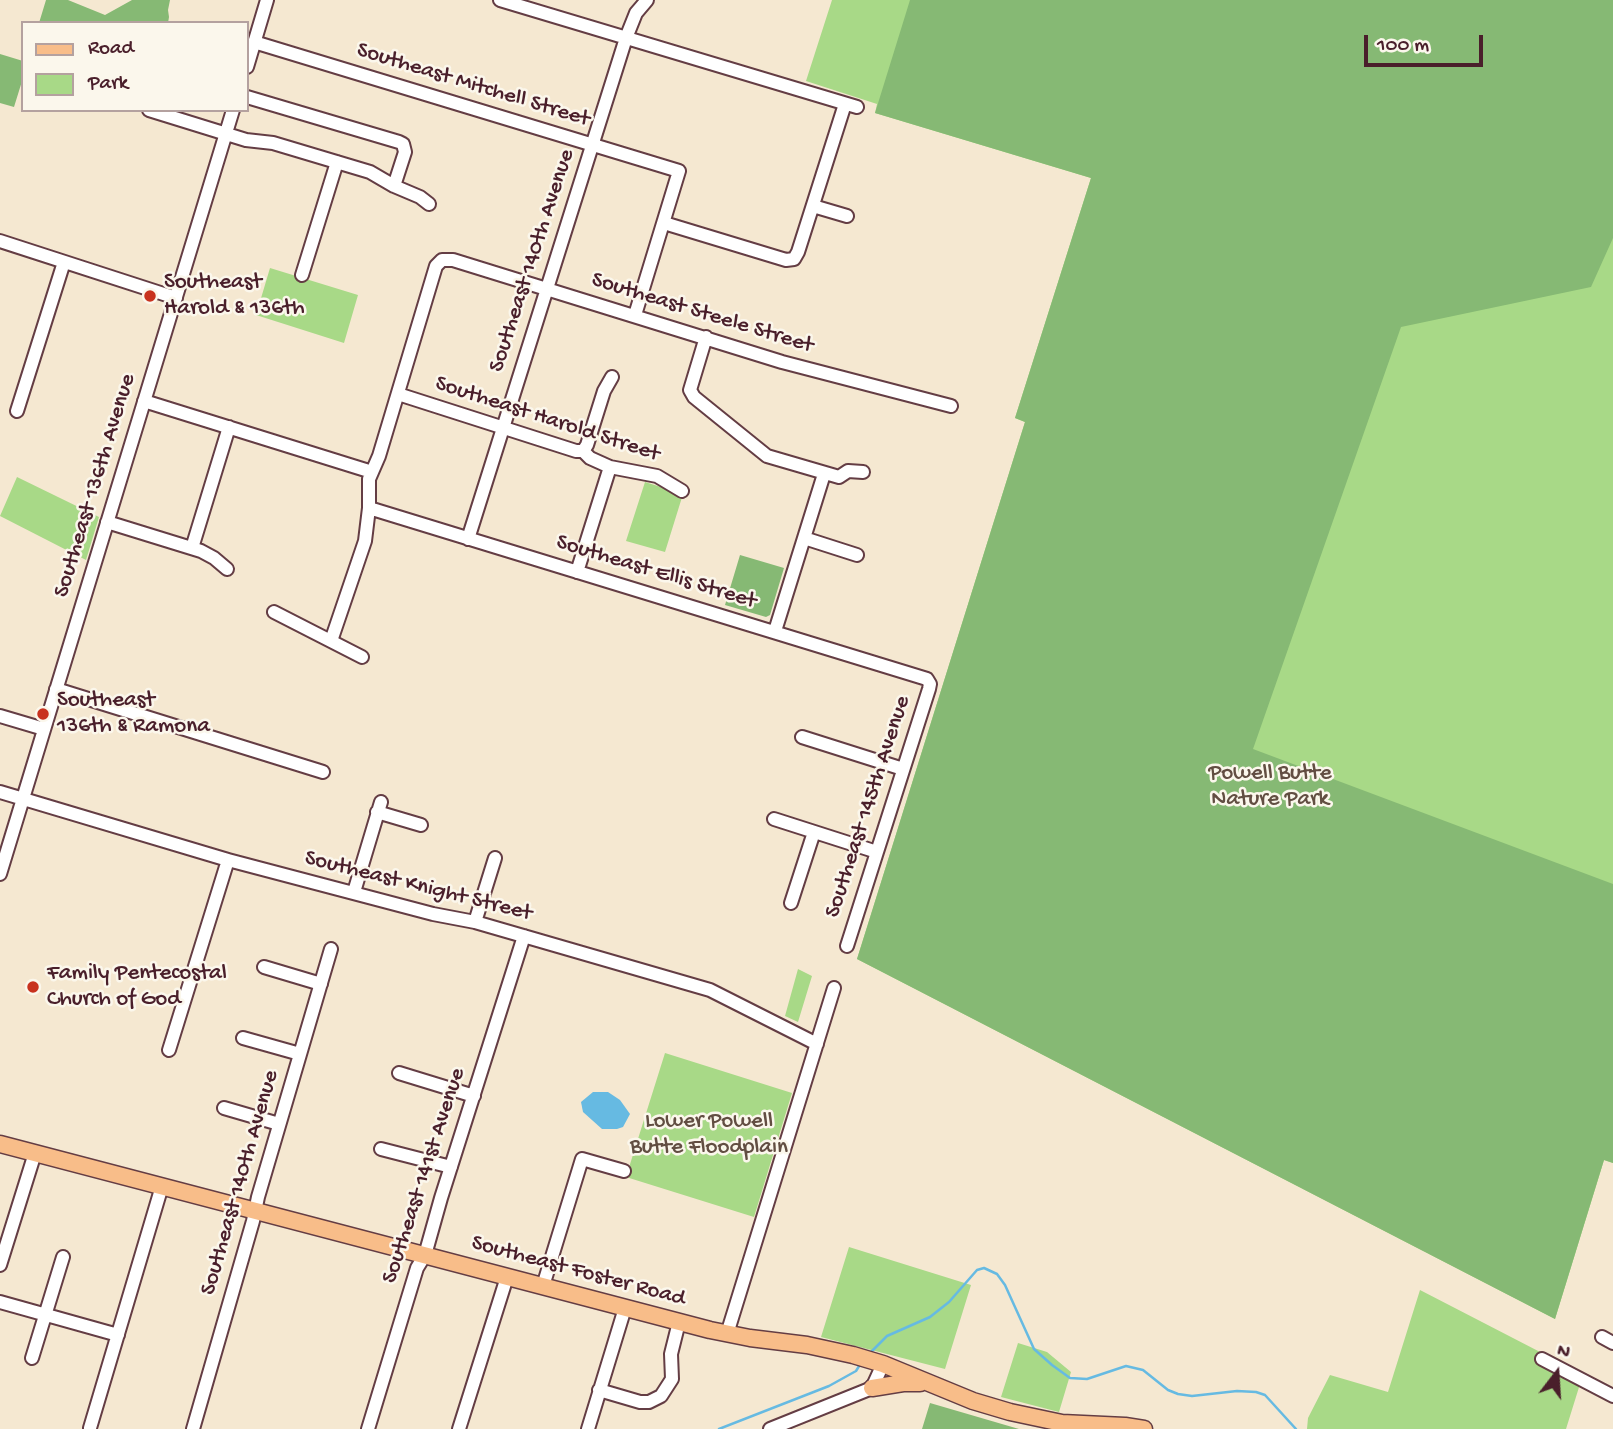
<!DOCTYPE html>
<style>
body{margin:0}
#map{position:relative;width:1613px;height:1429px;overflow:hidden;background:#f5e8d1;font-family:"Gochi Hand",sans-serif}
canvas{display:block}
.legend{position:absolute;left:21px;top:21px;width:228px;height:91px;box-sizing:border-box;background:#fbf7ec;border:2px solid #b4a19f;margin:0;padding:9px 12px;list-style:none;font-size:21px;color:#4a1f2b}
.legend li{display:flex;align-items:center;gap:14px;height:35px}
.legend b{width:35px;border:2px solid #b4a19f}
.north{position:absolute;left:1522px;top:1338px;width:70px;height:70px;-webkit-text-stroke:5px #fbf7ec;paint-order:stroke;rotate:17deg;font-size:19px;font-weight:700;line-height:28px;text-align:center;color:#4a1f2b}
.north::after{content:'';display:block;margin:auto;width:24px;height:32px;background:#4a1f2b;clip-path:polygon(50% 0,100% 100%,50% 72%,0 100%)}
.scale{position:absolute;left:1364px;top:35px;width:119px;height:32px;box-sizing:border-box;border:4px solid #4a1f2b;border-top:0;padding-left:9px;font-size:21px;line-height:24px;white-space:nowrap;color:#4a1f2b;-webkit-text-stroke:5px #fbf7ec;paint-order:stroke}
</style>
<div id="map">
<canvas width="1613" height="1429"></canvas>
<ul class="legend">
<li><b style="height:9px;background:#f8bd89"></b>Road</li>
<li><b style="height:19px;background:#a8d987"></b>Park</li>
</ul>
<div class="north">N</div>
<div class="scale">100 m</div>
</div>
<script>
const c = document.querySelector('canvas').getContext('2d');
c.lineJoin = 'round';
function fill(path, color) { c.fillStyle = color; c.fill(path, 'evenodd'); }
const shape = rows => new Path2D(rows.map(r => 'M' + r).join(''));
function trace(path, color, width, dash) { c.strokeStyle = color; c.lineWidth = width; c.lineCap = dash ? 'butt' : 'round'; c.setLineDash(dash || []); c.stroke(path); }
function drawText(font, color, halo, rows, align = 'center') {
  c.font = font + ' "Gochi Hand",sans-serif'; c.lineWidth = 5; c.setLineDash([]); c.textBaseline = 'middle'; c.strokeStyle = halo; c.fillStyle = color; for (const [text, x, y, turn = 0] of rows) {
    c.save(); c.translate(x, y); c.rotate((+turn || 0) * Math.PI / 180); c.textAlign = isNaN(turn) ? turn : align; if (halo) c.strokeText(text, 0, 0); c.fillText(text, 0, 0); c.restore();
  }
}
fill(shape([
 [832,0,1613,0,1613,1163,1604,1160,1555,1319,857,959,1025,422,1015,418,1091,178,875,113,877,104,806,81],
 [270,268,358,295,344,343,256,315],
 [17,477,99,517,86,560,0,516],
 [645,482,683,494,665,552,626,541],
 [798,969,812,976,798,1022,785,1016],
 [665,1053,792,1093,754,1217,626,1177],
 [849,1247,971,1285,945,1369,821,1337],
 [1420,1290,1542,1353,1540,1363,1580,1384,1566,1429,1307,1429,1308,1418,1330,1375,1388,1392],
 [1018,1343,1047,1352,1071,1372,1059,1412,1001,1397]
]), '#a8d987');
fill(shape([
 [46,0,68,0,105,15,132,0,170,0,168,10,169,17,168,23,39,23],
 [910,0,1613,0,1613,238,1591,287,1401,327,1253,749,1613,884,1613,1163,1604,1160,1555,1319,857,959,1025,422,1015,418,1091,178,875,113],
 [0,54,23,61,23,78,14,107,0,103],
 [740,555,784,568,770,615,766,617,725,605],
 [930,1403,1019,1429,922,1429]
]), '#86b974');
fill(shape([
 [593,1092,608,1092,620,1100,630,1114,623,1127,617,1129,602,1129,583,1112,581,1102]
]), '#66bae2');
trace(shape([
 [870,1353,887,1336,930,1317,949,1302,977,1270,984,1268,997,1274,1005,1285,1034,1349,1052,1365,1070,1378,1087,1379,1126,1366,1143,1370,1168,1390,1178,1394,1192,1396,1237,1391,1256,1392,1265,1395,1296,1429],
 [719,1429,829,1386,856,1371,861,1363]
]), '#66bae2', 2.5);
const minor = shape([
 [500,0,857,107],
 [254,42,679,171,635,315],
 [247,67,267,0],
 [247,97,399,142,403,144,405,152,394,186],
 [149,110,246,140,273,143,370,172,394,186,420,197,429,204],
 [813,206,847,216],
 [664,223,786,260,794,259,798,252,845,104],
 [0,241,176,298],
 [302,275,337,162],
 [706,337,690,390,694,397,767,456,839,477,848,471,863,472],
 [398,394,576,451,583,451,590,458,610,467,657,476,682,491],
 [144,401,372,472],
 [17,411,64,262],
 [583,451,587,445,604,391,612,377],
 [369,508,927,679,930,684,929,689,847,946],
 [107,522,201,551,214,558,227,569],
 [804,538,857,555],
 [468,539,626,38,636,13,647,0],
 [192,548,229,427],
 [577,572,610,467],
 [274,612,362,657],
 [775,631,824,474],
 [331,641,365,541,369,508,369,479,379,456,436,266,442,260,453,260,782,362,951,406],
 [56,689,323,772],
 [0,716,44,729],
 [802,737,903,769],
 [0,792,228,860,433,914,475,922,710,990,817,1044],
 [377,812,421,825],
 [774,819,877,852],
 [0,874,233,110],
 [354,892,381,802],
 [791,903,814,832],
 [475,922,495,858],
 [264,967,321,984],
 [243,1038,300,1054],
 [169,1050,228,860],
 [399,1073,474,1096],
 [224,1108,279,1124],
 [381,1149,451,1167],
 [0,1265,35,1153],
 [543,1286,582,1159,624,1171],
 [0,1302,118,1335],
 [727,1334,834,988],
 [1602,1337,1613,1343],
 [32,1358,63,1257],
 [1542,1359,1613,1396],
 [599,1390,640,1402,649,1402,661,1396,672,1379,671,1354,679,1322],
 [90,1428,162,1186],
 [193,1429,253,1221,258,1197,331,949],
 [368,1429,417,1268,425,1255,441,1198,524,936],
 [459,1429,507,1277],
 [588,1429,625,1308],
 [770,1429,872,1388,883,1364]
]);
const major = shape([
 [0,1144,710,1330,750,1338,807,1345,853,1355,883,1364,973,1401,1010,1412,1062,1423,1125,1426,1144,1429],
 [872,1388,903,1383,920,1383]
]);
trace(minor, '#643d44', 16);
trace(major, '#643d44', 19);
trace(minor, '#fff', 12);
trace(major, '#f8bd89', 16);
for (const [x, y, r, color] of [
 [150,296,7,"#c8321e"],
 [43,714,7,"#c8321e"],
 [33,987,7,"#c8321e"]
]) { const dot = new Path2D(); dot.arc(x, y, r, 0, 2 * Math.PI); c.fillStyle = color; c.fill(dot); trace(dot, '#fbf7ec', 2.5); }
drawText('23px', '#4a1f2b', '#fbf7ec', [
 ["Southeast Mitchell Street",473,86,17],
 ["Southeast 140th Avenue",533,261,-72],
 ["Southeast Steele Street",702,314,17],
 ["Southeast Harold Street",547,420,18],
 ["Southeast 136th Avenue",96,486,-73],
 ["Southeast Ellis Street",656,573,17],
 ["Southeast 145th Avenue",869,807,-72],
 ["Southeast Knight Street",418,887,14],
 ["Southeast 141st Avenue",425,1176,-72],
 ["Southeast 140th Avenue",241,1183,-74],
 ["Southeast Foster Road",578,1272,15]
]);
drawText('23px', '#4a1f2b', '#fbf7ec', [
 ["Southeast",164,283],
 ["Harold & 136th",164,309],
 ["Southeast",57,701],
 ["136th & Ramona",57,727],
 ["Family Pentecostal",47,974],
 ["Church of God",47,1000]
], 'left');
drawText('23px', '#624e42', '#fbf7ec', [
 ["Powell Butte",1270,774],
 ["Nature Park",1270,800],
 ["Lower Powell",709,1122],
 ["Butte Floodplain",709,1148]
]);
</script>
